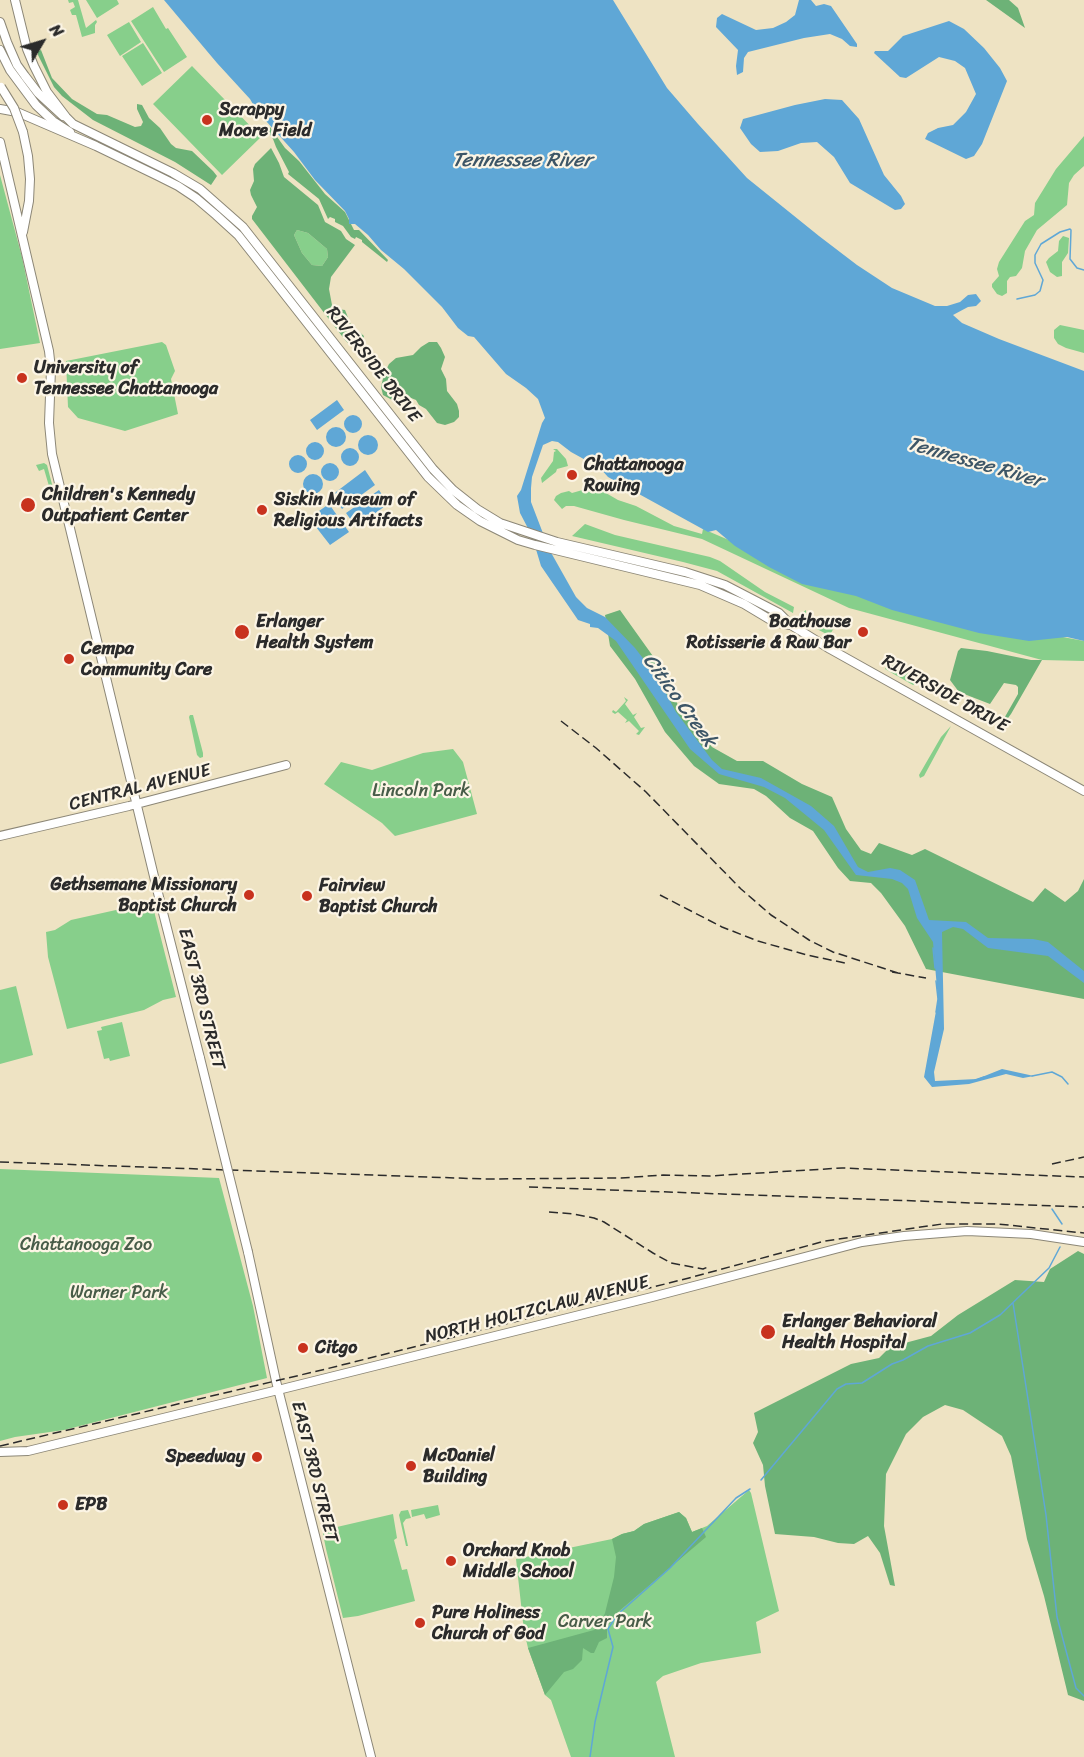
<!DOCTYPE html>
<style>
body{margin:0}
#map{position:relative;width:1084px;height:1757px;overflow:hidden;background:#eee3c3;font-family:Sriracha,sans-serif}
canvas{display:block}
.north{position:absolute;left:12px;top:12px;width:60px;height:60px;-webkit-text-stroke:4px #fcf5e5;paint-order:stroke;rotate:52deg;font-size:16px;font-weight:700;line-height:24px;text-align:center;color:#2b2b2b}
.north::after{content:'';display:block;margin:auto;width:21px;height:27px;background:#2b2b2b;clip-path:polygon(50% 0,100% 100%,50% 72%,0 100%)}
</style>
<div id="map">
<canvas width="1084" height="1757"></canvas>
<div class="north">N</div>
</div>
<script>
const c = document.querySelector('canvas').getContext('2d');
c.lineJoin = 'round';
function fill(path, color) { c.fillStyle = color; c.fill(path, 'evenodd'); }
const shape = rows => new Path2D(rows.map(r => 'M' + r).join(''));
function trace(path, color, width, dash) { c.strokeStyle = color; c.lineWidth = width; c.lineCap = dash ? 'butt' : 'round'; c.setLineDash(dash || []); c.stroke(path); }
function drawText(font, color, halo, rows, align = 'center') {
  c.font = font + ' Sriracha,sans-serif'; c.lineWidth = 4.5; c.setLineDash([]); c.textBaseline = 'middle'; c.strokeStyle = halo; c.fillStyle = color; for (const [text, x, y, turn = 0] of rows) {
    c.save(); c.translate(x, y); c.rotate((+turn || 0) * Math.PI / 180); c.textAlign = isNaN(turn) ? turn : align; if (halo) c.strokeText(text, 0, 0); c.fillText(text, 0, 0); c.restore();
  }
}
fill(shape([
 [68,0,78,0,86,28,96,20,97,22,95,25,95,33,82,37,76,15,72,15,70,10,75,7,73,2,69,3],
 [86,0,117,0,119,4,97,18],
 [153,7,166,29,168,28,187,57,164,72,131,21],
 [129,22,141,42,120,56,107,35],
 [143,43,162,73,142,86,122,56],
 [192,66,261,137,222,175,153,104],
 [1084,136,1084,166,1074,175,1069,183,1067,205,1037,230,1025,251,1022,268,1016,276,1010,277,1007,281,1007,293,1002,296,997,294,992,287,992,284,999,276,997,269,999,262,1025,221,1034,215,1035,203,1056,169],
 [0,175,22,257,40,343,0,349],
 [297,230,308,233,327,249,328,257,322,266,312,265,302,253,294,235],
 [1063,236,1069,238,1068,253,1062,262,1062,276,1057,277,1050,272,1046,262,1049,258,1058,251,1059,241],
 [1060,325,1084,330,1084,353,1066,348,1058,344,1054,338,1054,330],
 [162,342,166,345,175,371,171,379,178,414,125,431,78,418,68,407,66,361],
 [553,449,557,449,566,459,568,466,557,469,556,472,542,483,541,478,553,461,554,452,556,451],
 [44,463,47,465,54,492,51,493,44,469,39,471,36,465],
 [586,489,599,489,618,500,636,506,674,526,702,534,703,529,872,601,1084,641,1084,661,1042,660,849,608,702,539,624,520,574,506,566,506,562,509,554,500,556,496,561,493,569,491,572,493],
 [585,524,615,535,710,557,720,561,765,592,794,607,793,613,717,571,683,562,572,536],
 [806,610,806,614,821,620,835,622,837,618,840,618,843,620,841,622,838,621,831,633,834,635,832,637,800,620,802,613],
 [892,661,918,675,920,678,917,684,913,685,885,669,889,662],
 [624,697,628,700,625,704,633,715,637,713,634,717,641,728,645,727,639,735,636,734,639,731,629,721,625,723,627,720,618,712,615,714,612,712,613,710,616,712,626,701],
 [193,715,203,753,203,757,200,758,197,755,189,717,190,715],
 [951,726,924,776,920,778,919,775,941,737],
 [453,749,463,762,477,814,395,836,382,823,324,784,341,762,372,770,423,753],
 [143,904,154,911,176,997,163,1000,144,1010,67,1029,48,957,46,932,55,930,71,920],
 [16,986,33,1055,0,1064,0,990],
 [122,1022,130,1056,110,1061,109,1058,104,1059,97,1031,102,1030,101,1027],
 [0,1169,219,1178,253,1306,267,1378,64,1430,15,1437,0,1441],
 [749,1490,751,1493,779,1611,756,1622,761,1653,701,1663,663,1676,656,1682,675,1757,571,1757,551,1700,545,1695,528,1648,524,1631,516,1559,612,1539,622,1534,634,1531,644,1524,679,1512,686,1518,692,1532,707,1526],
 [438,1505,440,1515,426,1519,424,1514,412,1517,411,1510],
 [408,1510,411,1518,406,1519,403,1523,408,1546,406,1546,399,1515,401,1511],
 [393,1514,397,1538,394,1540,402,1570,407,1569,415,1601,358,1616,343,1618,326,1549,323,1534,324,1530]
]), '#87cf8b');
fill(shape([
 [986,0,1009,0,1018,8,1025,28],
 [41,50,52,78,72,99,97,114,107,115,135,127,141,126,143,122,137,109,137,104,142,105,149,118,160,128,171,144,176,148,192,151,213,171,217,176,211,185,175,162,93,120,62,96,54,87,38,55,38,51],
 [270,127,285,148,299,161,325,194,345,212,354,230,359,230,388,260,387,262,362,242,362,240,356,237,355,239,351,237,343,226,335,222,335,219,330,217,328,219,319,199,288,174,289,172,276,147,273,139,266,130],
 [271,148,279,163,284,177,318,205,325,222,341,231,346,239,355,245,331,277,329,289,332,305,337,309,345,310,351,325,364,336,362,342,358,345,350,345,345,340,252,219,252,216,257,207,251,195,250,190,254,181,253,169,255,164],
 [297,230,308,233,327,249,328,257,322,266,312,265,302,253,294,235],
 [429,342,437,342,441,348,445,357,441,369,446,379,447,391,457,404,459,411,459,417,454,422,445,425,437,423,426,409,419,405,416,400,406,396,394,401,383,395,381,387,384,374,389,364,396,358,413,355,421,347],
 [620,610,655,659,678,705,712,747,737,761,763,761,802,784,832,797,846,829,861,850,871,854,879,843,912,855,925,849,1033,902,1045,888,1065,902,1078,891,1084,879,1084,999,926,969,905,926,881,893,871,883,850,881,838,868,813,831,790,818,766,796,754,789,719,784,694,766,665,732,635,679,610,646,605,615],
 [961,648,987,651,1031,660,1042,660,1011,714,999,730,998,729,1018,694,1018,687,1016,685,1004,683,990,704,959,692,950,680,958,651],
 [1078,1251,1084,1254,1084,1701,1068,1695,1044,1596,1027,1539,1011,1456,1002,1436,963,1410,945,1405,923,1417,906,1434,886,1474,884,1526,895,1586,890,1585,880,1553,868,1536,854,1544,838,1543,814,1537,775,1534,765,1486,763,1465,753,1443,758,1432,754,1413,851,1364,879,1358,890,1347,931,1336,958,1315,1015,1280,1044,1282,1050,1269],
 [679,1512,686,1518,692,1532,702,1528,706,1537,618,1612,607,1627,607,1638,599,1642,594,1653,591,1653,583,1648,582,1660,573,1669,564,1672,545,1695,528,1648,594,1630,600,1625,605,1613,614,1577,616,1557,612,1539,622,1534,634,1531,644,1524]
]), '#6db277');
fill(shape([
 [164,0,613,0,667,88,698,124,747,178,819,236,857,265,892,288,935,306,947,306,960,302,968,295,976,294,981,301,976,306,968,307,953,315,962,323,999,339,1084,371,1084,641,1067,637,1029,641,979,633,892,610,856,596,802,584,769,567,735,546,716,530,708,532,608,477,600,468,571,452,558,442,552,441,543,445,532,477,531,488,531,502,549,549,576,597,587,608,605,617,635,648,656,675,676,712,712,760,722,769,761,778,811,806,834,826,858,867,868,872,890,868,900,870,915,880,929,920,966,922,988,938,1033,939,1048,942,1084,971,1084,983,1048,956,988,948,963,929,953,927,942,932,944,1029,934,1072,935,1081,977,1079,1002,1069,1034,1076,1023,1078,1006,1074,969,1084,932,1087,924,1077,938,1000,933,942,917,918,908,889,902,883,892,879,856,875,824,830,785,798,764,787,719,774,690,749,616,641,598,628,590,627,590,624,578,620,541,566,532,536,520,513,517,496,521,490,542,423,545,418,538,399,526,388,506,374,474,337,468,336,458,328,442,307,404,269,381,250,368,235,355,224,349,224,349,219,345,211,315,180,294,152,257,111,250,99,217,63],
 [799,0,811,0,816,6,824,4,831,6,857,44,857,47,850,46,842,39,830,34,804,38,748,52,744,58,743,72,737,75,736,66,738,50,716,27,717,18,722,14,756,30,773,28,786,22,795,15],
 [949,21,964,29,984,48,1000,68,1007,81,982,144,974,156,966,159,925,139,928,133,938,128,953,125,966,112,976,94,965,68,955,61,939,57,906,78,900,77,874,53,875,51,888,51,903,36],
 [825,99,842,100,859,119,884,175,901,196,905,204,901,209,895,210,850,183,834,157,817,142,801,143,778,151,760,152,751,144,740,128,743,119,795,105],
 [337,400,344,410,317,430,310,420],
 '344 424a9 9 0 1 1 18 0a9 9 0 1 1-18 0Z',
 '326 437a10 10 0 1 1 20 0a10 10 0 1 1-20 0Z',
 '358 445a10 10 0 1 1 20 0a10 10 0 1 1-20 0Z',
 '306 451a9 9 0 1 1 18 0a9 9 0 1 1-18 0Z',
 '341 457a9 9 0 1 1 18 0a9 9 0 1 1-18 0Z',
 '289 464a9 9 0 1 1 18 0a9 9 0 1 1-18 0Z',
 '321 472a9 9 0 1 1 18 0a9 9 0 1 1-18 0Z',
 [365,470,375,485,342,509,332,495],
 '303 484a10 10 0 1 1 20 0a10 10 0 1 1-20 0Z',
 [379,490,388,504,356,527,346,513],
 [329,504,349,532,330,545,309,518]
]), '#5fa7d6');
trace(shape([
 [1017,299,1035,295,1040,291,1043,280,1035,263,1035,255,1041,244,1060,232,1070,229,1071,230,1070,259,1077,268,1084,270],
 [933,948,935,968],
 [936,1012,938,999,936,981],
 [1032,1076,1052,1072,1062,1077,1068,1084],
 [975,1080,984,1077],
 [1052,1209,1062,1224],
 [1013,1303,1046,1515,1057,1617,1076,1688,1084,1696],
 [761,1480,837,1389,846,1384,862,1383,892,1364,903,1360,928,1346,970,1333,1000,1315,1049,1268,1060,1247],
 [590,1757,595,1722,613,1647,608,1629,617,1615,670,1568,736,1498,750,1489]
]), '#5fa7d6', 1.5);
const secondary = shape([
 [0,22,7,42,17,65,25,76,38,93,63,116],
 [0,50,10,70,36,105,53,121,70,132],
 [23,132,28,156,30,179,29,201,23,232],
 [0,142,49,351,51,369,49,423,52,454,159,897,200,1058],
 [0,836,129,806,286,765],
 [248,1252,276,1381,371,1757],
 [0,1452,28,1451,278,1390,652,1297,862,1242,904,1236,967,1231,1031,1234,1084,1242]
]);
const primary = shape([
 [15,0,27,49,34,66,47,92,66,117,73,124,173,173,200,189,243,227,433,469,453,490,477,509,500,523,557,542,685,572,725,585,779,613,791,625,830,649,1084,791],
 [0,109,17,112,96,146,158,176,178,186,196,198,216,215,238,235,253,254,428,477,457,505,480,521,518,540,535,545,700,585,744,604,774,622,790,625]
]);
trace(secondary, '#8c8777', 10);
trace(primary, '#8c8777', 10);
trace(secondary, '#fff', 8);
trace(primary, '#fff', 8);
trace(shape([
 [561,721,596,748,646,792,741,889,771,915,809,940,833,952,898,973],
 [660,895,722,927,758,941,807,955,845,963],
 [892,972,926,978],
 [0,1162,485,1179,621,1178,663,1175,709,1176,842,1168,1084,1177],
 [1052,1164,1084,1157],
 [529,1187,1084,1207],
 [549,1212,573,1214,594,1218,604,1222,653,1253,671,1263,703,1269,708,1267],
 [0,1446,326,1369,689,1278,825,1241,942,1224,998,1224,1084,1233]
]), '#2b2b2b', 1.5, [9, 4.5]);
const secondaryBridge = shape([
 [1,87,14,108,23,132],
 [200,1058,248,1252]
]);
trace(secondaryBridge, '#8c8777', 10, []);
trace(secondaryBridge, '#fff', 8);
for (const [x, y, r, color] of [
 [207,120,6,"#c8321e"],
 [22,378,6,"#c8321e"],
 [572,475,6,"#c8321e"],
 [28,505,8,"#c8321e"],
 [262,510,6,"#c8321e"],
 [242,632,8,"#c8321e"],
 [863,632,6,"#c8321e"],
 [69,659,6,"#c8321e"],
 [249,895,6,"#c8321e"],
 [307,896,6,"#c8321e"],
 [768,1332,8,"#c8321e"],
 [303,1348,6,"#c8321e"],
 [257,1457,6,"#c8321e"],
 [411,1466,6,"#c8321e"],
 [63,1505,6,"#c8321e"],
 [451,1561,6,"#c8321e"],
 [420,1623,6,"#c8321e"]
]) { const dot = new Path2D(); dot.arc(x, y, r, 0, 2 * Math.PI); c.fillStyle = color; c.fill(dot); trace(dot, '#fcf5e5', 2); }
drawText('bold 18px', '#2b2b2b', '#fcf5e5', [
 ["Scrappy",219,110],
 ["Moore Field",219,131],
 ["University of",34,368],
 ["Tennessee Chattanooga",34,389],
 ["Chattanooga",584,465],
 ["Rowing",584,486],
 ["Children's Kennedy",42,495],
 ["Outpatient Center",42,516],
 ["Siskin Museum of",274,500],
 ["Religious Artifacts",274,521],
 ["Erlanger",256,622],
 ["Health System",256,643],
 ["Boathouse",851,622,"right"],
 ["Rotisserie & Raw Bar",851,643,"right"],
 ["Cempa",81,649],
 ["Community Care",81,670],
 ["Gethsemane Missionary",237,885,"right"],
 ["Baptist Church",237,906,"right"],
 ["Fairview",319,886],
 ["Baptist Church",319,907],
 ["Erlanger Behavioral",782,1322],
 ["Health Hospital",782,1343],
 ["Citgo",315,1348],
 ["McDaniel",423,1456],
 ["Building",423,1477],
 ["Speedway",245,1457,"right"],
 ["EPB",75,1505],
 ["Orchard Knob",463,1551],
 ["Middle School",463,1572],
 ["Pure Holiness",432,1613],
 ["Church of God",432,1634]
], 'left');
drawText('18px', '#2b2b2b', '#fcf5e5', [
 ["RIVERSIDE DRIVE",373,365,52],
 ["RIVERSIDE DRIVE",945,694,29],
 ["CENTRAL AVENUE",140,788,-14],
 ["EAST 3RD STREET",201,999,76],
 ["NORTH HOLTZCLAW AVENUE",537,1310,-14],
 ["EAST 3RD STREET",314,1472,76]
]);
drawText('18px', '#475c48', '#fcf5e5', [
 ["Lincoln Park",421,791],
 ["Chattanooga Zoo",86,1245],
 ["Warner Park",119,1293],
 ["Carver Park",605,1622]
]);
drawText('italic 20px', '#3d5667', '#fcf5e5', [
 ["Tennessee River",522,161],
 ["Tennessee River",975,463,16],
 ["Citico Creek",679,701,54]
]);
</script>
